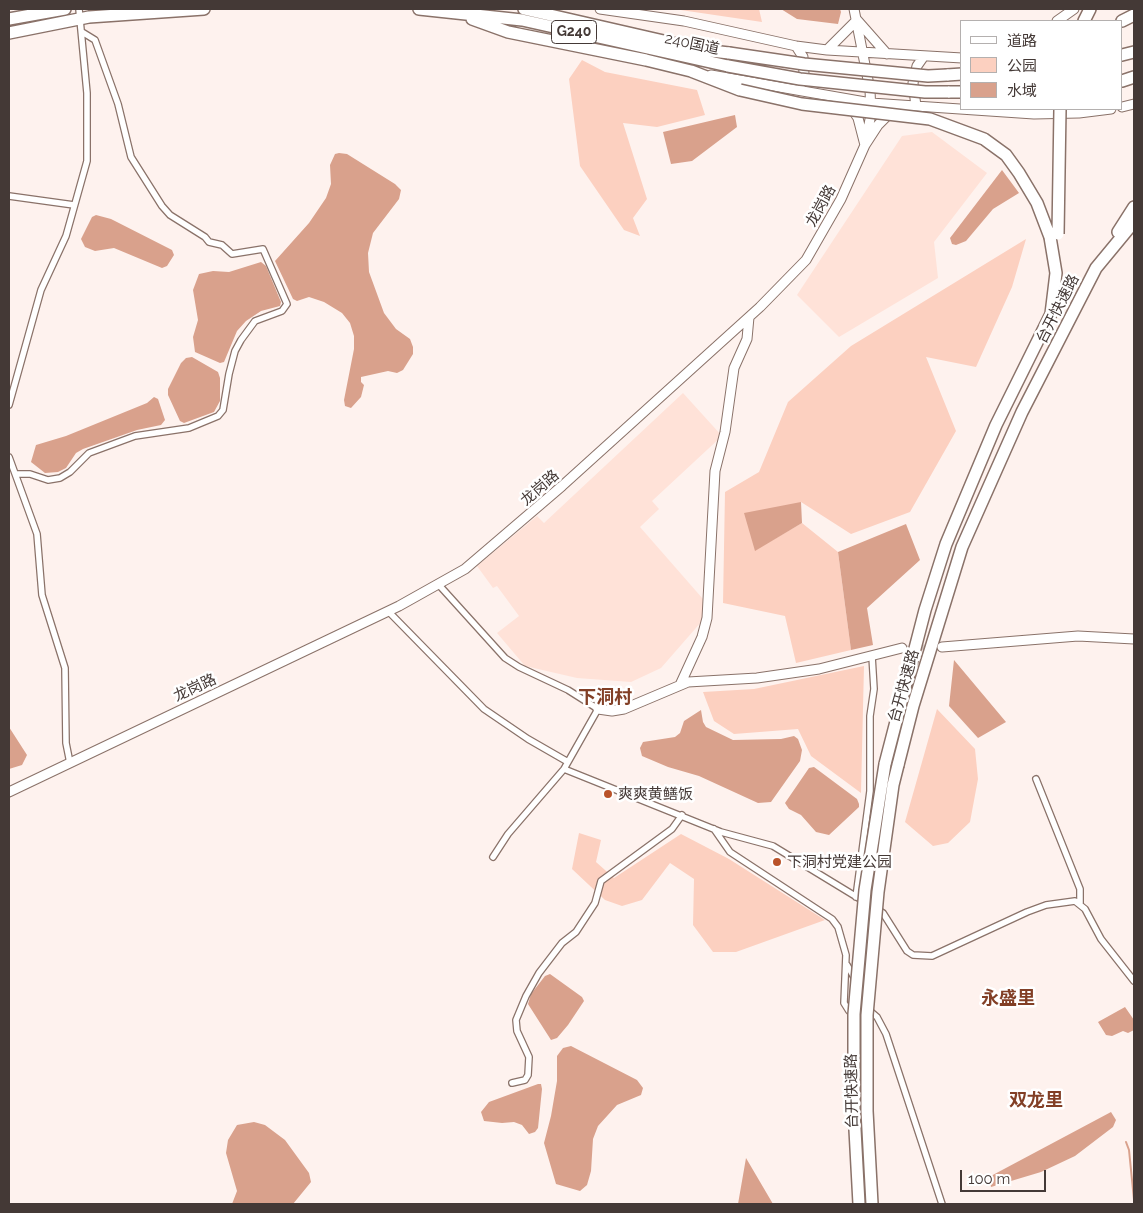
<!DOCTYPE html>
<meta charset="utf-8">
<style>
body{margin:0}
#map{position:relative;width:1143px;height:1213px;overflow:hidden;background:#fef2ee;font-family:Raleway,"Noto Sans SC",sans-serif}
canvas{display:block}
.frame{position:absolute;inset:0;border:10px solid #443936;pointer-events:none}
.legend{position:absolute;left:960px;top:20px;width:162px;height:90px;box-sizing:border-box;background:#fff;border:1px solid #b4b0af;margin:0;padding:6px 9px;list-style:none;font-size:15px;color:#443936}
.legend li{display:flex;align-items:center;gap:10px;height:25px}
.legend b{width:25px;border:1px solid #b4b0af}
.scale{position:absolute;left:960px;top:1170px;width:86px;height:22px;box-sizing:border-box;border:2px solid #443936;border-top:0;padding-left:6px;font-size:15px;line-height:18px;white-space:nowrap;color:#443936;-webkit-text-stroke:4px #fff;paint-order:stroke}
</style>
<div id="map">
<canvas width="1143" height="1213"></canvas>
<div class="frame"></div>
<ul class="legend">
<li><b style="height:6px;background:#fff"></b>道路</li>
<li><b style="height:14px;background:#fcd0c0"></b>公园</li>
<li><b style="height:14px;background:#d9a18c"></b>水域</li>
</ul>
<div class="scale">100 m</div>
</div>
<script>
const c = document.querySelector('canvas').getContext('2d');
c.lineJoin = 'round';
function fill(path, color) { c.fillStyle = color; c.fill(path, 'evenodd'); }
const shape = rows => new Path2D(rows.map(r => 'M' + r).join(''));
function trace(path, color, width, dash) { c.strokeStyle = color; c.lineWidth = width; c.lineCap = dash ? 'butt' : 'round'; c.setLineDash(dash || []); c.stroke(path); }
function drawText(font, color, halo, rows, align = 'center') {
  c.font = font + ' Raleway,"Noto Sans SC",sans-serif'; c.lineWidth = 5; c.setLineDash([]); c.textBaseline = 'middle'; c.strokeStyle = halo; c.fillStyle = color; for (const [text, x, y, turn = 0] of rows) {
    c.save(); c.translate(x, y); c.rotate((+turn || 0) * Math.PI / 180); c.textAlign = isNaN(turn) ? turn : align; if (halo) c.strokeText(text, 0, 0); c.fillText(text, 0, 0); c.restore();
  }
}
fill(shape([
 [932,132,987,173,934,242,938,278,839,337,797,295,902,136],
 [683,393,722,436,652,501,659,509,640,527,703,599,702,621,661,668,631,682,577,678,525,666,497,633,519,616,497,586,493,588,477,566,537,516,544,523]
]), '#ffe2d8');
fill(shape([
 [674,9,759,9,762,22],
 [582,60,605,72,697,90,705,115,657,127,623,123,647,199,633,218,640,236,624,230,580,166,569,79],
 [1026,239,1012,287,976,367,926,357,956,431,910,512,851,534,801,502,755,550,802,523,838,552,851,650,796,663,785,616,723,603,725,492,759,472,788,402,851,346],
 [864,666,861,793,811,756,798,729,734,734,714,721,703,692,754,689],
 [937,709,975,749,978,779,970,822,948,843,933,846,905,822],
 [579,833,601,840,596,862,614,878,681,834,729,859,825,920,736,952,713,952,693,925,694,879,670,863,642,900,622,906,605,900,572,869]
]), '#fcd0c0');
fill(shape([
 [781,9,840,9,841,12,838,24,797,19],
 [735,115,737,127,692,161,671,164,663,132],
 [339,153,347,154,395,184,401,190,399,199,373,233,368,253,369,272,384,313,396,329,410,339,413,347,413,354,403,370,397,373,388,371,361,377,361,382,364,385,361,397,351,408,345,406,344,400,354,349,354,336,350,323,342,313,324,302,309,297,297,301,293,299,275,261,309,223,326,198,331,184,330,165,335,154],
 [1002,170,1019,193,993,209,966,241,956,245,952,244,950,238],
 [96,215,111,219,172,250,174,255,167,266,162,268,114,248,95,251,85,247,81,239,92,217],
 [261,262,266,266,281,302,280,306,261,311,246,321,237,331,224,362,220,363,195,352,193,337,198,320,193,290,199,274,213,271,229,272],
 [192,357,218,372,220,378,220,401,214,412,184,423,180,421,168,395,168,389,181,363,186,358],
 [154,397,158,399,165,420,161,425,137,430,83,449,76,453,66,468,58,472,45,473,31,462,36,445,66,436,147,403],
 [801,502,802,523,755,551,744,513],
 [906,524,920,560,867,608,873,645,851,650,838,552],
 [954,660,1006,722,978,738,949,706],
 [701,710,703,722,706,727,733,740,781,739,794,736,798,739,802,750,800,761,771,802,758,803,699,776,668,767,642,756,640,748,643,742,675,737,680,733,684,721],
 [9,727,27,755,22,765,9,769],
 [814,767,857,799,859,804,859,807,829,835,816,832,801,815,789,809,785,803,809,768],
 [550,974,582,997,584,1001,568,1025,557,1038,551,1040,528,1004,531,994,545,976],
 [1125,1007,1134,1020,1134,1030,1128,1033,1123,1031,1112,1036,1106,1035,1098,1022],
 [571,1046,637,1080,643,1088,641,1095,617,1105,598,1126,593,1139,591,1171,587,1185,580,1191,556,1184,544,1143,551,1116,557,1081,557,1056,563,1048],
 [538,1084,541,1084,542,1089,538,1128,535,1132,529,1134,522,1125,514,1122,502,1123,484,1121,481,1112,489,1102],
 [1111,1112,1116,1120,1113,1127,1075,1156,1041,1172,991,1187,989,1177],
 [254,1122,265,1125,285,1140,309,1173,311,1182,293,1204,232,1204,237,1191,226,1153,228,1140,237,1125],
 [746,1158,773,1204,738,1204]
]), '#d9a18c');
trace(shape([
 [1126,1142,1129,1150,1134,1200]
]), '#d9a18c', 2);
trace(shape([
 [902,648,932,647]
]), '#d9cdc9', 5.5, [5.5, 3]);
const street = shape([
 [9,196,74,205],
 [9,405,41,290,66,236,87,161,87,93,79,9],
 [9,457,37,534,42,595,65,668,66,743,70,763],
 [16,474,30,474,48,480,60,478,70,472,89,453,135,436,189,428,218,416,223,410,229,374,235,351,241,340,255,321,282,311,287,304,263,249,232,254,222,245,209,242,205,237,170,215,162,206,131,157,118,104,95,40,82,32],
 [439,585,505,658,519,667,568,690,598,709,564,769,508,834,493,857],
 [388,611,484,709,528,739,568,762],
 [564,769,721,832,773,846,883,913,907,951,913,955,932,956,1027,912,1046,905,1075,901,1085,909,1101,939,1134,981],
 [1036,779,1080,889,1080,903],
 [714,829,730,852,832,919,838,927,846,955,844,1003,849,1011,870,1011,877,1017,886,1034,942,1204],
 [856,897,870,791,870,716,874,689,872,656],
 [847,965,867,1000],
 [512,1083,525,1080,528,1075,529,1057,517,1031,516,1020,526,996,539,973,562,943,576,932,595,903,601,881,672,829,682,815]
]);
const secondary = shape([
 [600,9,684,21,796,46,827,50,962,58],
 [1057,21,1074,9],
 [796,46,803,57,804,74,801,84],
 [827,50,857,20,887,54],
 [711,75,871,103,1034,114,1079,113,1111,109],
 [850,106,858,118,865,145,878,125,891,112],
 [916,106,913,83,917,66,924,56],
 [1122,107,1134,104],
 [942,647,1078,636,1134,639],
 [680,685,702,637,707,618,715,471,725,432,734,368,747,339,749,317],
 [598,709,612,711,624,709,688,682,757,678,819,669,902,648],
 [9,792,399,606,465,569,562,486,760,307,806,260,841,199,865,145,871,114,870,90,854,9]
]);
const highway = shape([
 [419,9,522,20,728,66],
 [524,9,703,50,729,53],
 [9,19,65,9],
 [472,19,508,32,646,60,691,71,740,90],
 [1084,21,1090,9],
 [1122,21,1134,15],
 [9,33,89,17,204,9],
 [1122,55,1134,52],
 [947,75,962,74],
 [1122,81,1134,77],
 [948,92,962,92],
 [1118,232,1134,207],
 [885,764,925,610,946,544,996,425,1051,314,1056,273,1050,237],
 [898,765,913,706,962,547,1022,412,1096,268,1134,222]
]);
trace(street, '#8a7269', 8);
trace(secondary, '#8a7269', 11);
trace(highway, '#8a7269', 14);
trace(street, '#fff', 5.5);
trace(secondary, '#fff', 9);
trace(highway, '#fff', 11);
const highwayBridge = shape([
 [729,53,804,64,928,76,947,75],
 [728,66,800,79,925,92,948,92],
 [740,90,802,104,930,119,984,139,1006,155,1019,173,1037,203,1050,237],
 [1058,234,1060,109],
 [859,1204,854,1111,854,1014,865,890,885,764],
 [872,1204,867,1111,867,1015,878,892,893,785,898,765]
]);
trace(highwayBridge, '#8a7269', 14, []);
trace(highwayBridge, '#fff', 11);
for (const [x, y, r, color] of [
 [608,794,5,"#ba532a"],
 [777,862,5,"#ba532a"]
]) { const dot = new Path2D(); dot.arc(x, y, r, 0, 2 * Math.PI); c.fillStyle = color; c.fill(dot); trace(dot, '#fff', 2); }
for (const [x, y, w] of [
 [574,32,45]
]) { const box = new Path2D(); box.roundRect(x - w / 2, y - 11.5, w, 23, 4); c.fillStyle = '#fff'; c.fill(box); trace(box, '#443936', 1); }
drawText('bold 14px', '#443936', null, [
 ["G240",574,32]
]);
drawText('15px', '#443936', '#fff', [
 ["240国道",692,44,12],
 ["龙岗路",821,206,-61],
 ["台开快速路",1058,309,-63],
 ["龙岗路",540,488,-41],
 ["台开快速路",904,686,-74],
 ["龙岗路",195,688,-25],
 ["台开快速路",852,1091,-91]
]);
drawText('15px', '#443936', '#fff', [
 ["爽爽黄鳝饭",618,794],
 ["下洞村党建公园",787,862]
], 'left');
drawText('bold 18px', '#823f26', '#fff', [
 ["下洞村",605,698],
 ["永盛里",1008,999],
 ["双龙里",1036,1101]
]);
</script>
